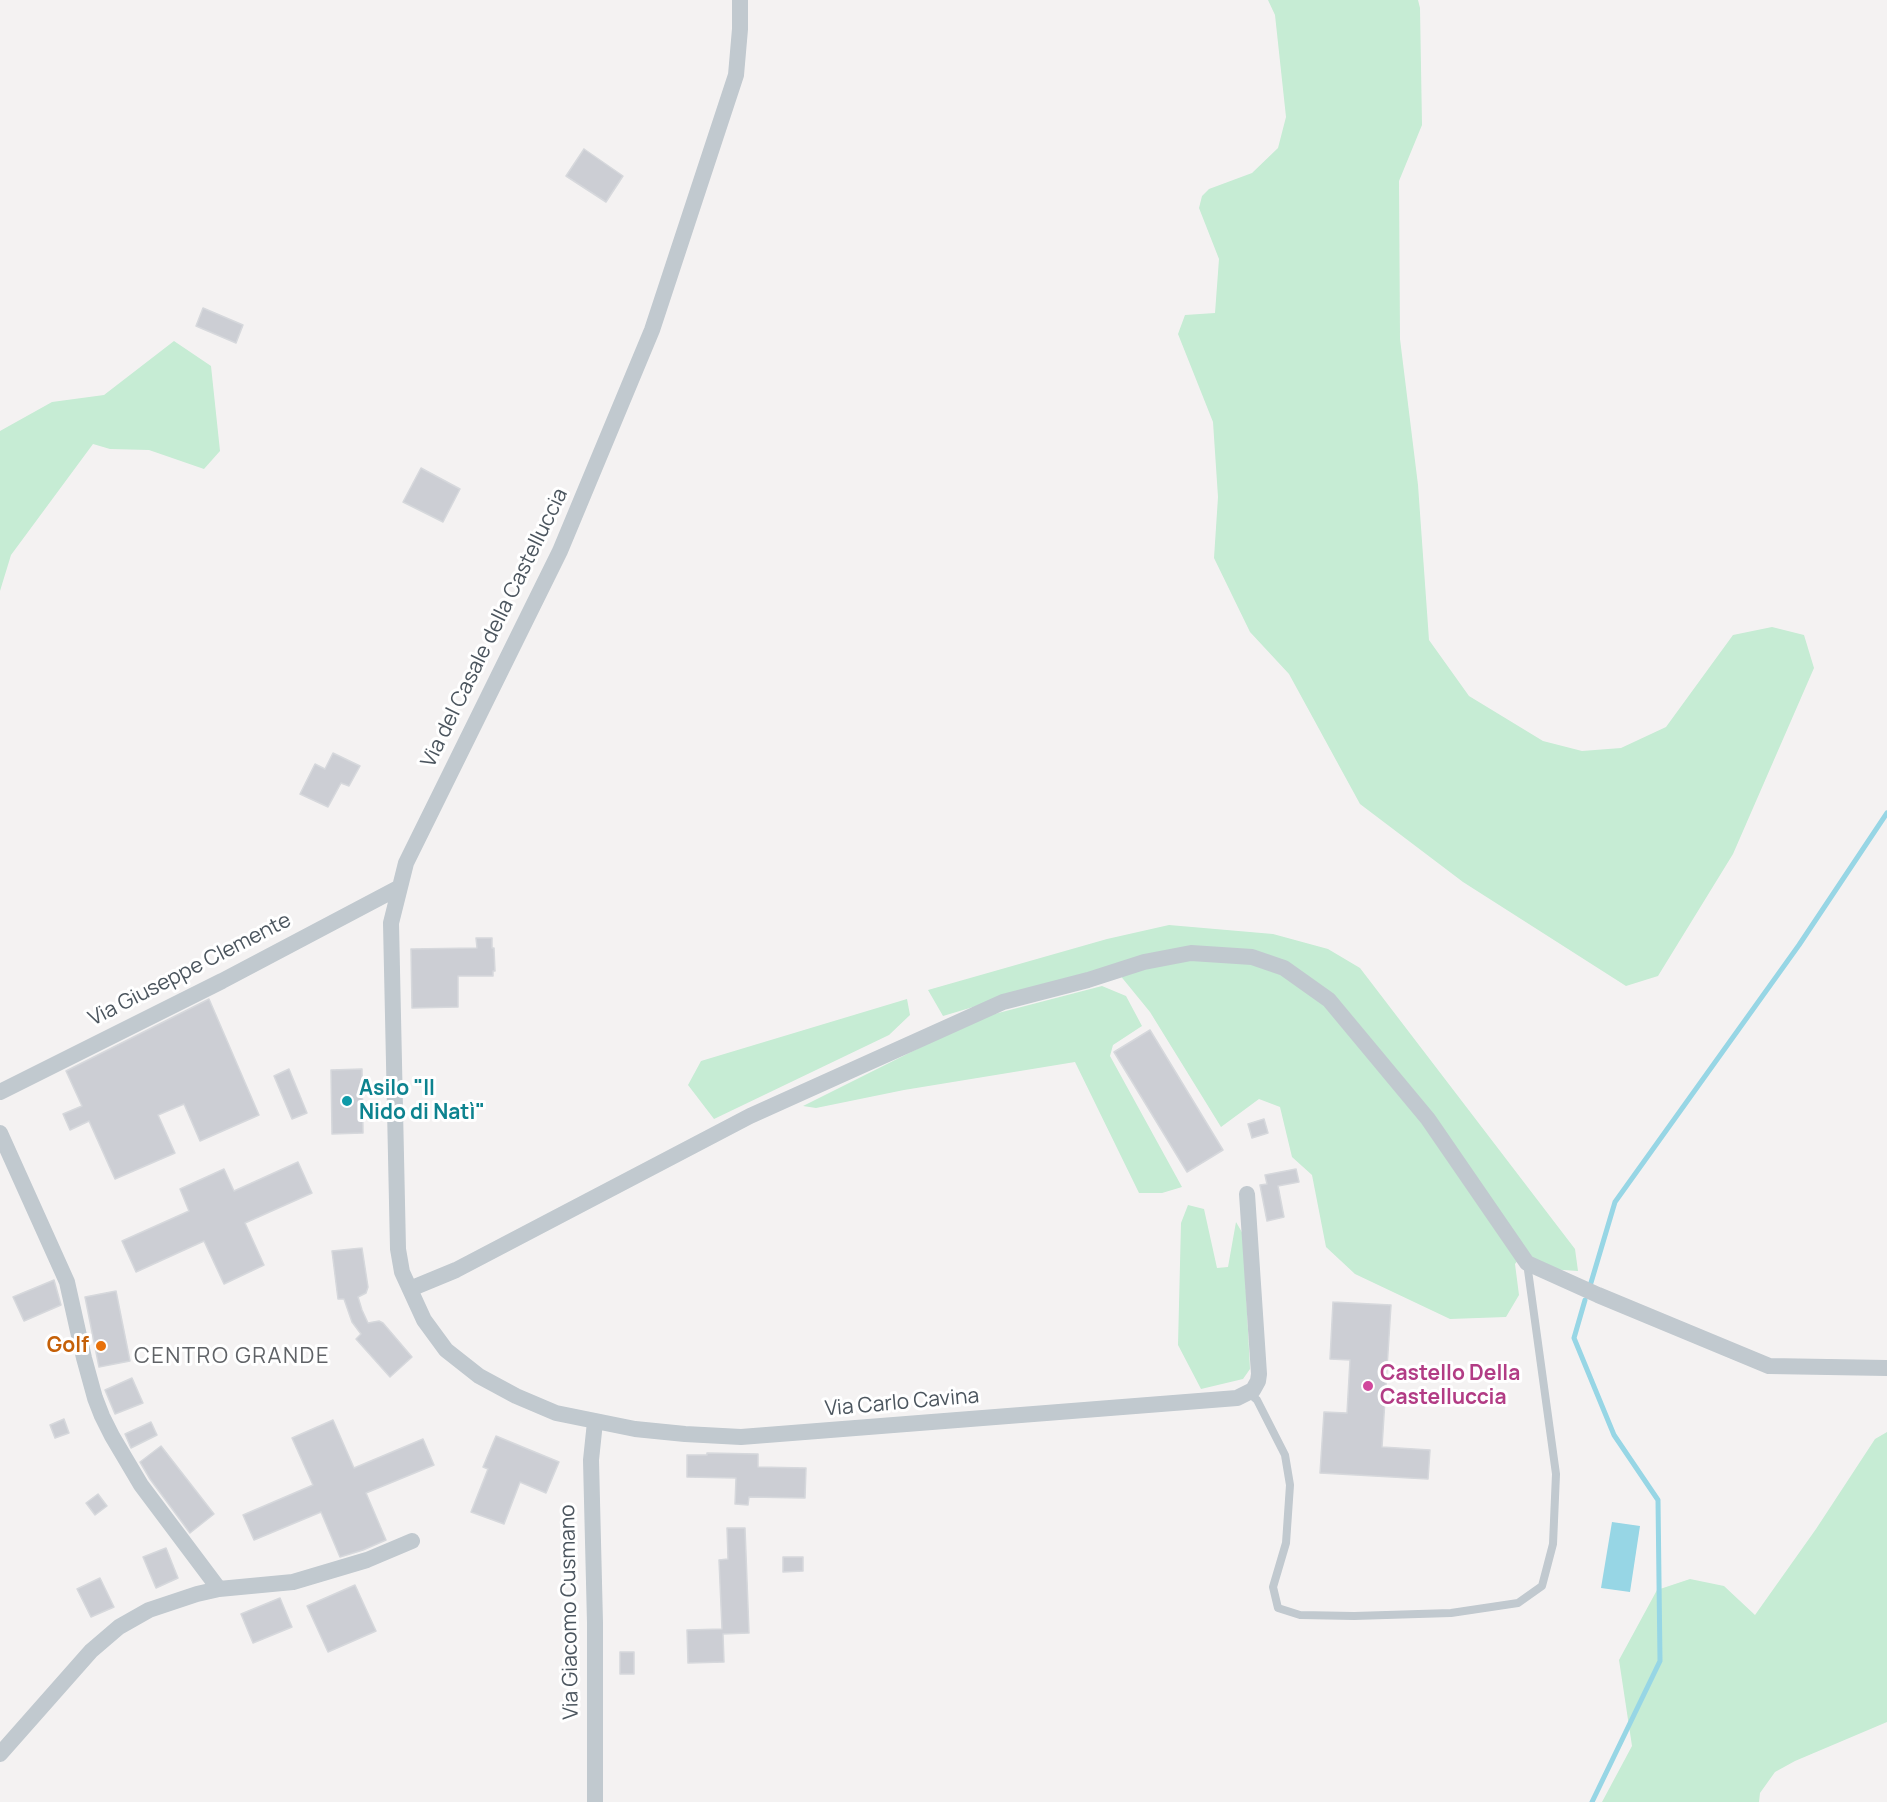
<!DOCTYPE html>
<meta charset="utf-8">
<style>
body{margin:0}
canvas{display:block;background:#f4f2f2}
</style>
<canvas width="1887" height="1802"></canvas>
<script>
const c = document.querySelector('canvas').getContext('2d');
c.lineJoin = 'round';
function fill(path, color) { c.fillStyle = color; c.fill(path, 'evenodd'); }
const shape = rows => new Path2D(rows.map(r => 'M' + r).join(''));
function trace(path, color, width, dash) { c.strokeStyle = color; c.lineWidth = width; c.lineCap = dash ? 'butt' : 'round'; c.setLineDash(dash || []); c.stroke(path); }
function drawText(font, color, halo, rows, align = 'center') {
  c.font = font + ' Manrope,sans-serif'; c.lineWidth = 6; c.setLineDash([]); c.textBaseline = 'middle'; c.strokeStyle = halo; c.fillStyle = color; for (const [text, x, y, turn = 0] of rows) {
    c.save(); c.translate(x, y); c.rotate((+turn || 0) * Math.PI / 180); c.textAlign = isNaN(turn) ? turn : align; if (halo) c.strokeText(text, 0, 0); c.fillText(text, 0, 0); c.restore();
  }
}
fill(shape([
 [1268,0,1418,0,1420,8,1422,125,1399,181,1400,339,1418,485,1429,640,1469,696,1543,741,1582,751,1621,748,1666,727,1733,635,1772,627,1804,635,1814,668,1733,854,1658,976,1626,986,1463,882,1360,804,1289,674,1250,632,1214,558,1218,497,1213,422,1178,334,1185,315,1215,313,1219,259,1199,208,1202,196,1209,189,1252,173,1278,148,1286,117,1275,15],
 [174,341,211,366,220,451,204,469,149,450,110,449,93,444,11,555,0,591,0,431,52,402,104,395],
 [1169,925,1273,934,1328,949,1360,968,1575,1249,1578,1271,1549,1269,1522,1255,1515,1264,1519,1295,1506,1317,1450,1319,1355,1274,1326,1247,1312,1175,1292,1157,1280,1107,1259,1099,1221,1127,1150,1012,1119,974,1087,973,943,1016,928,990,1107,939],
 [1102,986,1126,996,1142,1026,1113,1045,1110,1056,1182,1187,1162,1193,1139,1193,1075,1062,904,1090,816,1108,803,1106,979,1018],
 [907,999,910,1015,889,1035,714,1119,688,1085,701,1061],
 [1188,1205,1204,1209,1217,1268,1228,1267,1236,1222,1243,1234,1250,1369,1243,1379,1201,1389,1178,1345,1181,1223],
 [1887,1432,1887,1722,1795,1761,1775,1772,1760,1793,1759,1802,1602,1802,1632,1746,1619,1660,1657,1590,1690,1579,1724,1586,1755,1615,1816,1529,1875,1439]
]), '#c6ecd4');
fill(shape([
 [1612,1522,1640,1526,1630,1592,1601,1588]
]), '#97d6e5');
trace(shape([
 [1590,1286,1615,1202,1799,945,1887,813],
 [1585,1300,1574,1338,1614,1435,1658,1500,1660,1661,1592,1802]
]), '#97d6e5', 5);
const building = shape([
 [584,149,623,176,606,202,566,176,584,149],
 [203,308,243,325,236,343,196,326,203,308],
 [421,468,460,489,443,522,403,502,421,468],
 [333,753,360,766,349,786,341,783,328,807,300,794,315,764,325,769,333,753],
 [476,938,492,938,492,948,494,948,495,971,493,971,493,976,458,976,458,1007,412,1008,411,949,477,948,476,938],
 [209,999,259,1115,200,1141,184,1104,158,1115,175,1153,115,1179,89,1121,70,1130,63,1114,82,1106,66,1071,209,999],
 [1150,1030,1223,1150,1187,1172,1114,1052,1150,1030],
 [289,1069,307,1113,292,1119,274,1076,289,1069],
 [362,1069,363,1133,332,1134,331,1070,362,1069],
 [1264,1119,1268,1133,1252,1138,1248,1124,1264,1119],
 [298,1162,312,1193,245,1223,264,1265,224,1284,204,1241,136,1272,122,1241,189,1211,180,1189,224,1169,234,1191,298,1162],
 [1296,1169,1299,1182,1278,1186,1284,1217,1267,1221,1260,1185,1267,1184,1265,1175,1296,1169],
 [362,1248,368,1287,366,1293,358,1297,362,1310,368,1323,379,1321,383,1323,412,1357,390,1377,356,1339,361,1334,352,1322,344,1299,338,1299,332,1251,362,1248],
 [54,1280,61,1305,24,1321,13,1297,54,1280],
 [116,1291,130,1361,99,1367,85,1297,116,1291],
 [1333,1302,1391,1305,1382,1447,1430,1450,1428,1479,1320,1473,1324,1412,1347,1413,1350,1360,1330,1359,1333,1302],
 [132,1378,143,1403,115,1414,105,1390,132,1378],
 [64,1419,69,1433,55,1438,50,1425,64,1419],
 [333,1420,354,1468,423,1439,434,1465,366,1493,386,1540,363,1550,340,1557,321,1512,254,1540,243,1515,313,1485,292,1438,333,1420],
 [151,1422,157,1435,131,1448,125,1434,151,1422],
 [496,1436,559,1462,546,1493,520,1482,504,1524,471,1512,488,1469,483,1467,496,1436],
 [161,1446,214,1514,190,1533,150,1479,140,1462,161,1446],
 [707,1453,758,1454,758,1467,806,1468,805,1498,749,1497,748,1505,735,1504,736,1478,687,1477,687,1455,707,1455,707,1453],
 [98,1494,107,1506,95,1515,86,1503,98,1494],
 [727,1528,745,1528,749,1633,723,1634,724,1662,688,1663,687,1630,722,1629,719,1560,728,1559,727,1528],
 [166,1548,178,1578,156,1588,143,1557,166,1548],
 [783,1557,803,1557,803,1571,783,1572,783,1557],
 [100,1578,114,1607,91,1617,77,1589,100,1578],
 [355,1585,376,1631,328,1652,307,1606,355,1585],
 [280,1598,292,1627,253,1643,241,1614,280,1598],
 [620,1652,634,1652,634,1674,620,1674,620,1652]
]);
fill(building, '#ccced4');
trace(building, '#d6d8dc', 1.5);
trace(shape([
 [1249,1393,1257,1400,1285,1455,1290,1485,1286,1543,1273,1587,1278,1608,1300,1615,1354,1616,1451,1613,1518,1603,1542,1586,1553,1544,1556,1474,1527,1263]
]), '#c1c9cf', 8);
trace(shape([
 [740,0,740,29,736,75,652,330,560,551,406,863,391,923,398,1249,402,1272,424,1320,446,1350,479,1376,516,1396,556,1413,635,1429,685,1434,741,1437,1237,1398,1253,1390,1258,1381,1259,1374,1247,1194],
 [0,1092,222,981,400,887],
 [0,1133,67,1282,84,1358,95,1398,102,1416,112,1436,141,1485,219,1589],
 [410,1289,456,1270,750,1116,1003,1002,1088,980,1144,962,1191,953,1252,957,1284,968,1329,1000,1428,1119,1527,1263,1598,1295,1769,1366,1887,1368],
 [0,1754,91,1651,119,1627,149,1610,197,1594,219,1589,293,1582,367,1560,412,1541],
 [595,1802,595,1623,591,1460,595,1422]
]), '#c1c9cf', 16);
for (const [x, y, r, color] of [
 [347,1101,6,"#0f9aa8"],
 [101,1346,6,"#e8710a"],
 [1368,1386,6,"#d1479c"]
]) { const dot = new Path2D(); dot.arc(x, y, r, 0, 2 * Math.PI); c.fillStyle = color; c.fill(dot); trace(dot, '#fff', 2); }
drawText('21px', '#4b555e', '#fff', [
 ["Via del Casale della Castelluccia",495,628,-64],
 ["Via Giuseppe Clemente",190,970,-27],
 ["Via Carlo Cavina",902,1403,-5],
 ["Via Giacomo Cusmano",570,1612,-91]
]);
drawText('bold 21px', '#0d838f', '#fff', [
 ["Asilo \"Il",359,1089],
 ["Nido di Natì\"",359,1113]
], 'left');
drawText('bold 21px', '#c56008', '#fff', [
 ["Golf",89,1346]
], 'right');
drawText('bold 21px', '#b23c85', '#fff', [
 ["Castello Della",1380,1374],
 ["Castelluccia",1380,1398]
], 'left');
c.letterSpacing = '1.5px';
drawText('22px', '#5f6266', '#fff', [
 ["CENTRO GRANDE",232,1357]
]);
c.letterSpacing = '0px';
</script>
